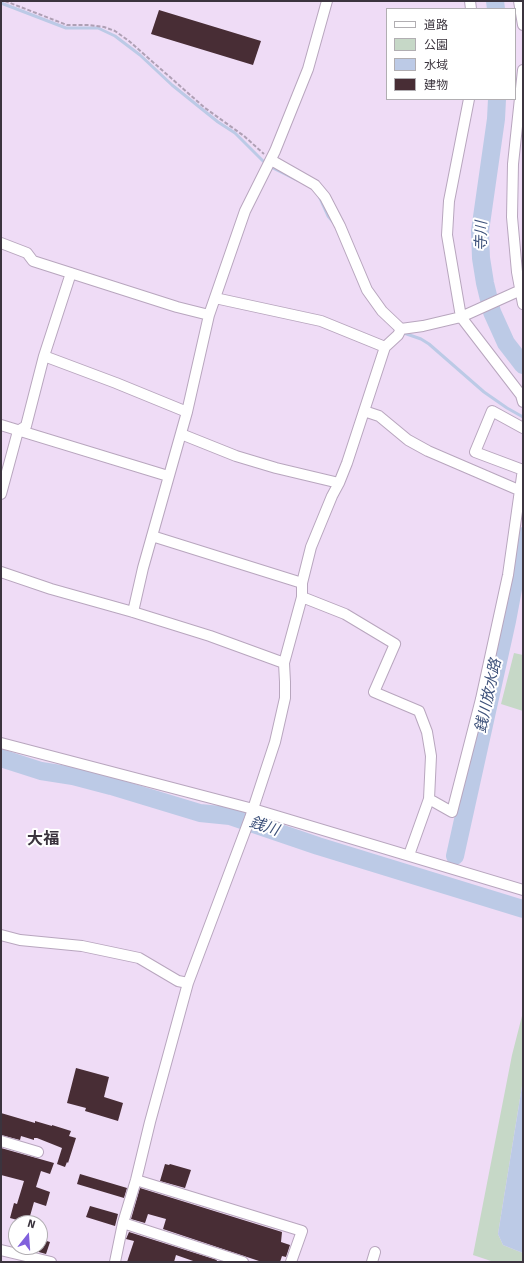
<!DOCTYPE html>
<meta charset="utf-8">
<style>
body{margin:0}
#map{position:relative;width:524px;height:1263px;overflow:hidden;background:#efdcf6;font-family:Signika,"Noto Sans JP",sans-serif}
canvas{display:block}
.frame{position:absolute;inset:0;border:2px solid #3b343e;pointer-events:none}
.legend{position:absolute;left:386px;top:8px;width:130px;height:92px;box-sizing:border-box;background:#fff;border:1px solid #b1aeb2;margin:0;padding:5px 7px;list-style:none;font-size:12px;color:#3b343e}
.legend li{display:flex;align-items:center;gap:8px;height:20px}
.legend b{width:20px;border:1px solid #b1aeb2}
.north{position:absolute;left:8px;top:1215px;width:40px;height:40px;box-sizing:border-box;background:#fff;border:1px solid #b1aeb2;border-radius:50%;rotate:17deg;font-size:11px;font-weight:700;line-height:16px;text-align:center;color:#3b343e}
.north::after{content:'';display:block;margin:auto;width:14px;height:18px;background:#8161dc;clip-path:polygon(50% 0,100% 100%,50% 72%,0 100%)}
</style>
<div id="map">
<canvas width="524" height="1263"></canvas>
<div class="frame"></div>
<ul class="legend">
<li><b style="height:5px;background:#fff"></b>道路</li>
<li><b style="height:11px;background:#c6d8c7"></b>公園</li>
<li><b style="height:11px;background:#bccae6"></b>水域</li>
<li><b style="height:11px;background:#482d35"></b>建物</li>
</ul>
<div class="north">N</div>
</div>
<script>
const c = document.querySelector('canvas').getContext('2d');
c.lineJoin = 'round';
function fill(path, color) { c.fillStyle = color; c.fill(path, 'evenodd'); }
const shape = rows => new Path2D(rows.map(r => 'M' + r).join(''));
function trace(path, color, width, dash) { c.strokeStyle = color; c.lineWidth = width; c.lineCap = dash ? 'butt' : 'round'; c.setLineDash(dash || []); c.stroke(path); }
function drawText(font, color, halo, rows, align = 'center') {
  c.font = font + ' Signika,"Noto Sans JP",sans-serif'; c.lineWidth = 4; c.setLineDash([]); c.textBaseline = 'middle'; c.strokeStyle = halo; c.fillStyle = color; for (const [text, x, y, turn = 0] of rows) {
    c.save(); c.translate(x, y); c.rotate((+turn || 0) * Math.PI / 180); c.textAlign = isNaN(turn) ? turn : align; if (halo) c.strokeText(text, 0, 0); c.fillText(text, 0, 0); c.restore();
  }
}
fill(shape([
 [514,653,523,655,523,711,501,704],
 [523,1012,523,1080,498,1234,503,1245,523,1253,523,1262,494,1262,473,1255,512,1055]
]), '#c6d8c7');
fill(shape([
 [523,1080,523,1253,503,1245,498,1234]
]), '#bccae6');
trace(shape([
 [1,3,66,28,98,28,115,36,140,55,172,85,218,122,235,133,263,161,273,168,297,180],
 [318,194,328,216,333,222],
 [401,332,421,339,429,344,484,392,507,408,523,417]
]), '#bccae6', 3);
trace(shape([
 [495,1,496,9],
 [497,99,496,119,480,231,481,258,485,283,492,312,506,343,523,365],
 [1,758,41,771,73,776,111,786,200,813,230,816,318,846,523,909],
 [455,856,507,621,523,536]
]), '#bccae6', 18);
fill(shape([
 [159,10,261,41,253,65,151,34],
 [76,1068,109,1077,104,1097,123,1103,118,1121,85,1111,86,1108,67,1103],
 [1,1113,35,1123,35,1121,52,1126,52,1125,71,1131,69,1136,76,1138,68,1163,67,1162,65,1167,57,1164,62,1148,37,1138,34,1138,34,1140,21,1136,20,1140,1,1135],
 [1,1148,54,1163,50,1174,41,1171,36,1187,50,1192,46,1206,34,1202,28,1223,10,1218,14,1203,17,1204,24,1181,1,1175],
 [165,1164,169,1165,170,1164,191,1170,185,1188,160,1181],
 [80,1174,127,1188,124,1198,77,1184],
 [140,1188,282,1232,281,1242,290,1245,286,1257,282,1256,280,1262,262,1262,163,1229,166,1219,148,1214,145,1223,131,1219],
 [90,1206,118,1214,115,1226,86,1217],
 [129,1232,217,1260,216,1262,196,1262,176,1255,174,1262,127,1262,134,1241,126,1239],
 [40,1239,50,1242,46,1254,35,1251,36,1247,40,1247]
]), '#482d35');
const minor = shape([
 [470,1,471,9],
 [519,1,523,25],
 [523,70,513,164,512,217,517,272,523,304],
 [469,99,449,201,447,235,461,317,521,395,523,402],
 [271,160,315,185,325,197,340,226,367,290,382,311,401,329],
 [1,243,27,253,33,261,177,307,209,315],
 [215,298,321,321,385,347],
 [401,329,423,326,461,317,523,289],
 [44,356,116,383,187,412],
 [364,411,379,416,408,440,428,451,521,491],
 [1,425,168,476],
 [181,434,236,456,276,468,339,483],
 [523,470,475,452,492,411,523,428],
 [1,494,18,431,26,426,44,356,71,273],
 [152,536,302,583],
 [1,572,51,589,133,612,210,636,284,663],
 [302,597,345,614,395,644,374,692,419,711,427,732,431,756,429,799],
 [133,612,143,568,187,412,209,315,245,211,275,151,308,69,327,1],
 [1,743,253,809,523,890],
 [409,855,429,799,452,812,481,699,508,575,523,469],
 [1,935,20,940,82,946,139,958,178,981,188,983],
 [1,1141,38,1152],
 [136,1180,302,1231,291,1262],
 [123,1223,243,1262],
 [1,1250,51,1262],
 [115,1262,123,1223,136,1180,150,1122,188,983,250,818,275,742,285,698,285,682,284,663,302,597,302,583,311,547,332,496,339,483,347,463,385,347,398,335,401,329],
 [372,1262,375,1252]
]);
trace(minor, '#b8a6be', 12);
trace(shape([
 [5,1,67,25,89,25,104,27,115,31,129,41,205,108,244,136,264,154]
]), '#afa0b5', 2, [4, 2]);
trace(minor, '#fff', 10);
drawText('italic 15px', '#3e527b', '#fff', [
 ["寺川",482,236,-89],
 ["銭川放水路",489,696,-78],
 ["銭川",264,827,18]
]);
drawText('bold 16px', '#3b343e', '#fff', [
 ["大福",43,840]
]);
</script>
